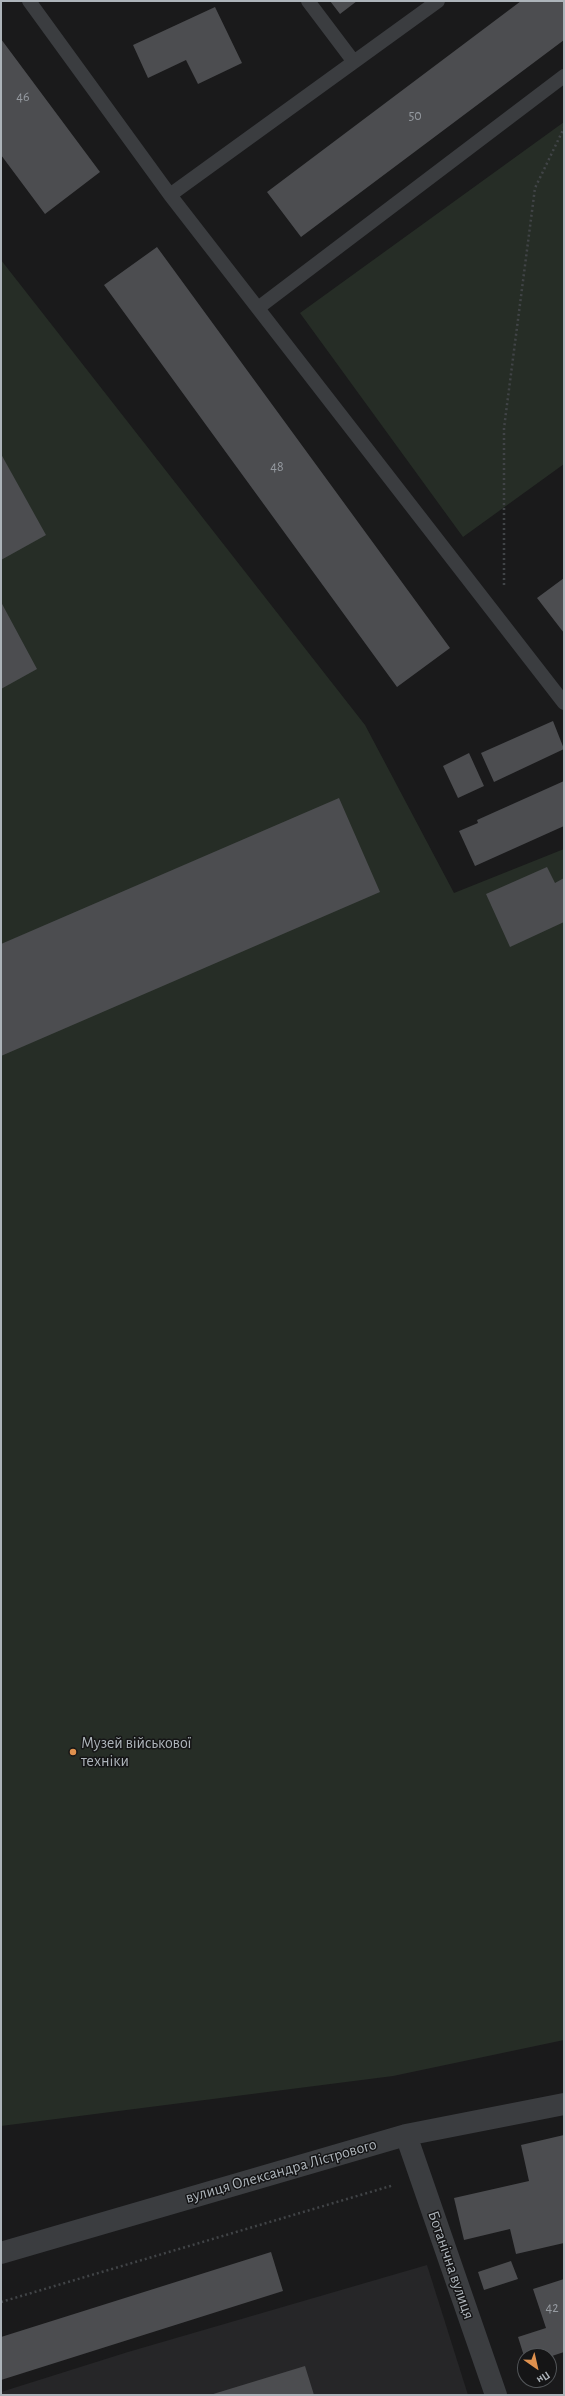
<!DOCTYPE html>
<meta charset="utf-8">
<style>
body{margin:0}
#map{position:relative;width:565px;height:2396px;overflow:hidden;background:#1a1a1b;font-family:"Alegreya Sans",sans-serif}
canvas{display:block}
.frame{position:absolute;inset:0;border:2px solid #adb4ba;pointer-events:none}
.north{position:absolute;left:517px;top:2348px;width:40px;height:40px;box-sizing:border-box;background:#151516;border:1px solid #525558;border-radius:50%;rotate:146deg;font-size:11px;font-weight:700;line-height:16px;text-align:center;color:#adb4ba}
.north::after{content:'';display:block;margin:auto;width:14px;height:18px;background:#df914e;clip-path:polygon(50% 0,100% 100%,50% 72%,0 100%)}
</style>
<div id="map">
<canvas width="565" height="2396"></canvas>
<div class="frame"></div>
<div class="north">Пн</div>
</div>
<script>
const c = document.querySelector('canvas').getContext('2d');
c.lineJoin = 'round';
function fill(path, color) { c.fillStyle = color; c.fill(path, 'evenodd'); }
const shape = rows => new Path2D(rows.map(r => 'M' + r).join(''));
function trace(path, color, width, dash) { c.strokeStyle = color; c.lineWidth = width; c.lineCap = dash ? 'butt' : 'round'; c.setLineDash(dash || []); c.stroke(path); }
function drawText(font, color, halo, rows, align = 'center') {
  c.font = font + ' "Alegreya Sans",sans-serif'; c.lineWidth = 3; c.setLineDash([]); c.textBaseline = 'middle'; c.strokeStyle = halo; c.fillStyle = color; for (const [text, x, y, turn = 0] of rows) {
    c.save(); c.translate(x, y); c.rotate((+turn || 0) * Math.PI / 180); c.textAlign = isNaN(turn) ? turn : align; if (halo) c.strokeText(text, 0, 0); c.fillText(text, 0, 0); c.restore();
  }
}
fill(shape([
 [427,2265,468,2395,1,2395,1,2392,128,2352]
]), '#262628');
fill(shape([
 [564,122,564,464,463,537,300,313],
 [1,260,365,725,454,893,564,849,564,2040,393,2076,1,2126]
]), '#262d26');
fill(shape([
 [330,1,357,1,340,14],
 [521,1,564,1,564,40,301,237,267,192],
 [215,7,242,63,198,84,186,60,148,78,133,45],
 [1,39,100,172,45,214,1,155],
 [157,247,450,648,397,687,104,285],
 [1,454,46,535,1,560],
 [564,578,564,633,537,598],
 [1,602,37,669,1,689],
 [553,721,564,749,494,782,481,753],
 [469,753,484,786,458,798,443,766],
 [564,781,564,826,475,866,459,831,478,823,477,820],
 [339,798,380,892,1,1056,1,944],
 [547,867,555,883,564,878,564,922,510,947,486,894],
 [564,2135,564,2243,516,2254,510,2229,464,2240,454,2198,529,2181,521,2145],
 [271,2252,283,2291,1,2380,1,2337],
 [511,2261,518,2279,484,2290,478,2272],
 [564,2279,564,2352,549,2357,524,2356,518,2337,546,2328,533,2289],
 [305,2366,314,2395,210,2395]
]), '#4c4d50');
trace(shape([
 [504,585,504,428,535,188,564,128],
 [1,2302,394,2185]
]), '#414447', 2.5, [2, 3]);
trace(shape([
 [29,1,170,195],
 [308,1,354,62],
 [438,1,170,195,564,703],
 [258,308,564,76]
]), '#3b3d40', 14);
trace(shape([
 [406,2135,496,2395],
 [1,2253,406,2135,564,2104]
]), '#3b3d40', 22);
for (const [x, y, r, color] of [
 [73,1752,4,"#df914e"]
]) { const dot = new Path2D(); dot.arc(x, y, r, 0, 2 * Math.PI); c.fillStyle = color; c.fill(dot); trace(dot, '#151516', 1.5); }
drawText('14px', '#959aa0', null, [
 ["46",23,97],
 ["50",415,116],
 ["48",277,467],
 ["42",552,2308]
]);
drawText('16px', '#adb4ba', '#151516', [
 ["Музей військової",81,1743],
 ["техніки",81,1761]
], 'left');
drawText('16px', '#adb4ba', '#151516', [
 ["вулиця Олександра Лістрового",281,2171,-16],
 ["Ботанічна вулиця",451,2265,71]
]);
</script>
